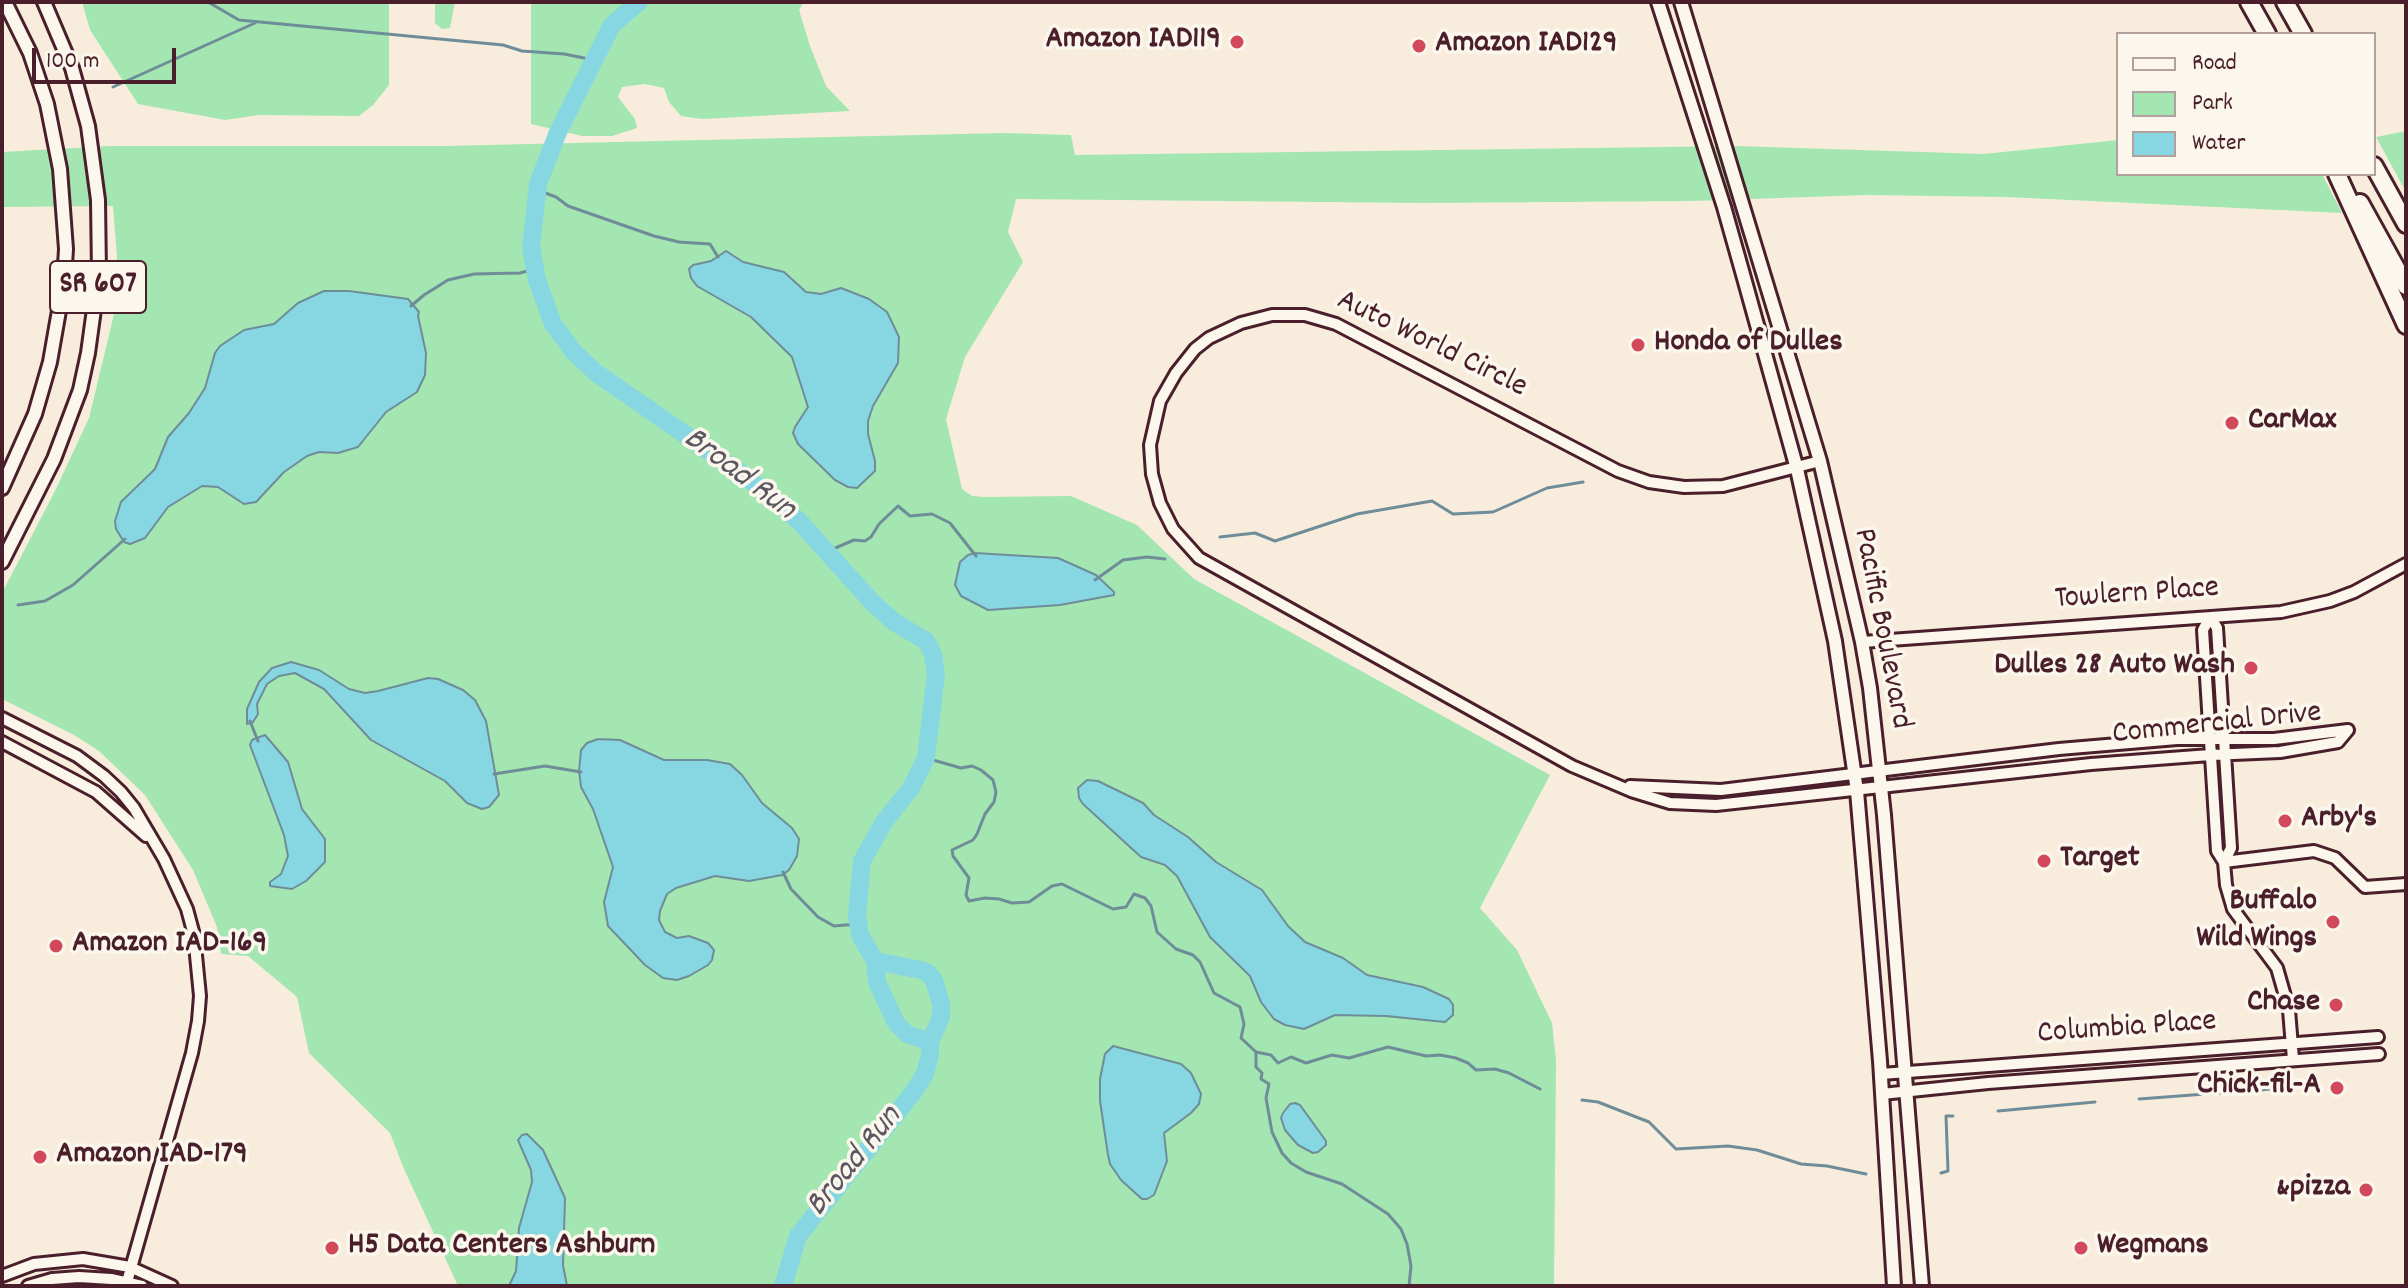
<!DOCTYPE html>
<style>
body{margin:0}
#map{position:relative;width:2408px;height:1288px;overflow:hidden;background:#f8eddc;font-family:Dekko,sans-serif}
canvas{display:block}
.frame{position:absolute;inset:0;border:4px solid #4a1f2b;pointer-events:none}
.legend{position:absolute;left:2116px;top:32px;width:260px;height:144px;box-sizing:border-box;background:#fbf7ec;border:2px solid #b4a19f;margin:0;padding:10px 14px;list-style:none;font-size:24px;color:#4a1f2b}
.legend li{display:flex;align-items:center;gap:16px;height:40px}
.legend b{width:40px;border:2px solid #b4a19f}
.scale{position:absolute;left:32px;top:48px;width:144px;height:36px;box-sizing:border-box;border:4px solid #4a1f2b;border-top:0;padding-left:10px;font-size:24px;line-height:28px;white-space:nowrap;color:#4a1f2b;-webkit-text-stroke:6px #fbf7ec;paint-order:stroke}
</style>
<div id="map">
<canvas width="2408" height="1288"></canvas>
<div class="frame"></div>
<ul class="legend">
<li><b style="height:10px;background:#fbf7ec"></b>Road</li>
<li><b style="height:22px;background:#a3e6b1"></b>Park</li>
<li><b style="height:22px;background:#87d7e3"></b>Water</li>
</ul>
<div class="scale">100 m</div>
</div>
<script>
const c = document.querySelector('canvas').getContext('2d');
c.lineJoin = 'round';
function fill(path, color) { c.fillStyle = color; c.fill(path, 'evenodd'); }
const shape = rows => new Path2D(rows.map(r => 'M' + r).join(''));
function trace(path, color, width, dash) { c.strokeStyle = color; c.lineWidth = width; c.lineCap = dash ? 'butt' : 'round'; c.setLineDash(dash || []); c.stroke(path); }
function drawText(font, color, halo, rows, align = 'center') {
  c.font = font + ' Dekko,sans-serif'; c.lineWidth = 7; c.setLineDash([]); c.textBaseline = 'middle'; c.strokeStyle = halo; c.fillStyle = color; for (const [text, x, y, turn = 0] of rows) {
    c.save(); c.translate(x, y); c.rotate((+turn || 0) * Math.PI / 180); c.textAlign = isNaN(turn) ? turn : align; if (halo) c.strokeText(text, 0, 0); c.fillText(text, 0, 0); c.restore();
  }
}
fill(shape([
 [82,2,389,2,389,85,373,105,359,116,259,115,225,120,138,104,90,30],
 [435,2,455,2,450,28,442,29,435,23],
 [531,2,804,2,799,10,810,46,826,86,850,111,702,119,681,116,669,102,664,88,645,84,622,87,618,97,635,119,637,128,612,136,582,136,531,124],
 [2406,131,2406,192,2376,137],
 [1004,133,1071,135,1075,155,1736,146,1984,154,2118,140,2118,174,2322,174,2342,213,2007,197,1867,195,1692,201,1425,203,1016,199,1008,232,1023,262,965,357,946,419,962,489,972,496,984,497,1071,496,1137,525,1194,579,1550,775,1480,908,1517,950,1552,1023,1556,1060,1554,1286,458,1286,404,1169,390,1133,309,1053,297,997,248,956,221,954,217,927,193,870,145,795,99,751,74,735,2,699,2,593,55,491,89,418,114,314,117,258,113,206,2,207,2,152,110,146,444,146]
]), '#a3e6b1');
const water = shape([
 [726,251,743,262,784,272,806,292,821,294,841,288,869,299,887,312,899,337,898,363,873,406,868,421,868,434,875,461,875,471,857,488,848,487,835,480,798,444,793,433,795,427,808,407,792,357,751,317,697,286,691,278,689,269,693,265,711,261,726,251],
 [324,291,349,291,408,299,419,312,418,316,426,353,425,375,417,392,386,412,358,447,338,453,319,452,307,456,284,472,256,502,244,504,218,487,202,486,168,507,145,538,130,544,124,542,116,529,115,521,121,502,155,469,168,437,189,413,205,388,215,353,220,346,244,330,274,324,298,303,324,291],
 [975,553,1058,558,1096,575,1114,592,1114,595,1060,605,988,610,961,596,955,585,960,562,968,555,975,553],
 [291,662,319,670,349,689,365,693,378,691,428,678,438,679,463,690,475,700,486,721,499,795,489,807,482,809,467,803,445,781,371,740,324,689,295,673,279,676,267,684,257,704,258,714,253,722,247,724,247,709,259,682,272,668,291,662],
 [265,735,288,762,302,809,325,839,325,862,306,881,292,889,270,886,270,882,281,874,288,856,284,835,250,745,252,740,265,735],
 [598,739,620,740,664,760,707,760,730,764,742,775,762,803,792,828,799,839,797,856,789,870,782,875,749,881,715,876,676,888,667,894,660,911,659,920,665,932,677,938,689,936,708,943,714,950,712,960,708,965,689,976,677,980,663,978,645,965,608,926,604,902,613,867,593,809,581,787,579,771,581,750,587,743,598,739],
 [1087,780,1098,781,1143,803,1154,815,1188,837,1216,862,1262,890,1288,926,1305,942,1343,958,1367,975,1423,987,1449,999,1453,1005,1453,1015,1445,1022,1386,1016,1335,1015,1304,1029,1285,1025,1274,1019,1261,1002,1250,976,1210,937,1177,876,1165,865,1141,857,1083,804,1079,798,1078,788,1087,780],
 [1113,1046,1181,1064,1191,1073,1201,1094,1199,1104,1191,1113,1164,1133,1167,1161,1154,1195,1147,1199,1142,1199,1121,1180,1110,1164,1108,1155,1100,1101,1100,1079,1105,1054,1113,1046],
 [1295,1103,1300,1105,1326,1141,1326,1145,1318,1152,1313,1153,1298,1145,1285,1130,1281,1118,1283,1113,1290,1104,1295,1103],
 [527,1134,543,1150,565,1198,563,1265,567,1286,509,1286,516,1271,519,1228,532,1182,531,1170,518,1140,522,1135,527,1134]
]);
fill(water, '#87d7e3');
trace(water, '#6f8d99', 2);
trace(shape([
 [208,2,239,20,503,45,522,51,564,54,594,60],
 [113,87,255,23],
 [537,190,556,197,568,206,654,236,679,242,710,244,718,257],
 [411,306,424,295,448,280,474,274,520,273,534,269],
 [1220,537,1255,533,1275,541,1357,514,1432,501,1453,514,1493,512,1547,488,1583,482],
 [826,552,854,540,865,541,871,537,879,524,898,506,910,516,932,514,950,523,976,556],
 [1095,580,1123,560,1147,557,1165,559],
 [18,605,45,601,73,585,125,539],
 [250,721,258,741],
 [926,758,961,768,972,766,981,770,993,780,996,792,994,802,985,814,977,834,973,840,952,850,953,856,969,878,966,895,969,901,985,898,999,899,1012,903,1029,902,1052,886,1062,884,1113,909,1126,907,1134,894,1145,898,1151,906,1157,932,1176,949,1193,955,1200,962,1214,993,1240,1007,1244,1024,1241,1038,1256,1052,1271,1055,1278,1063,1291,1057,1306,1063,1332,1055,1349,1058,1388,1047,1426,1056,1440,1055,1456,1058,1468,1063,1476,1070,1495,1069,1509,1073,1540,1089],
 [494,774,545,766,581,772],
 [783,872,791,889,818,917,834,926,858,924],
 [1256,1052,1256,1067,1262,1073,1261,1079,1269,1084,1266,1098,1272,1132,1282,1153,1291,1163,1306,1172,1342,1184,1388,1214,1401,1229,1407,1244,1411,1266,1409,1286],
 [2139,1099,2272,1089],
 [1582,1100,1598,1102,1649,1122,1676,1149,1728,1146,1757,1150,1801,1164,1827,1166,1866,1174],
 [1998,1111,2095,1102],
 [1941,1173,1948,1171,1946,1116,1953,1116]
]), '#6f8d99', 3);
trace(shape([
 [639,2,612,25,558,132,538,184,531,247,537,280,553,324,573,351,595,372,745,476,799,521,873,603,894,622,926,641,933,654,936,674,926,758,911,788,884,822,862,861,857,915,860,935,875,961,877,982,896,1023,907,1034,930,1042],
 [783,1286,798,1236,912,1094,925,1074,930,1055,930,1042,941,1017,941,1004,934,980,928,973,921,970,875,961]
]), '#87d7e3', 18);
const minor = shape([
 [1820,461,1723,486,1684,487,1649,482,1618,471,1336,324,1305,315,1272,315,1241,323,1209,338,1195,349,1176,373,1160,401,1150,445,1152,474,1160,503,1173,529,1199,558,1572,766,1631,791,1670,803,1716,805,2091,764,2210,755,2280,752,2338,742,2348,730],
 [1862,642,2281,612,2330,601,2354,592,2406,564],
 [2,718,77,756,104,776,121,792,134,808,164,859,187,909,194,935,200,996,198,1021,192,1053,127,1282],
 [2,742,96,792,146,836],
 [1630,786,1721,790,2059,749,2177,739,2274,739,2348,730],
 [2224,862,2231,848,2217,628,2210,617,2203,630,2217,851,2224,862,2226,885,2233,909,2277,968,2289,1010,2293,1059],
 [2224,862,2314,851,2335,858,2365,887,2406,884],
 [1881,1074,2378,1037],
 [1882,1094,1988,1083,2379,1054],
 [2,1276,34,1264,83,1259,130,1267,172,1286],
 [28,1286,52,1279,79,1277,111,1279,142,1286]
]);
const major = shape([
 [1658,2,1724,207,1744,278,1797,469,1835,641,1857,791,1880,1061,1894,1286],
 [1681,2,1820,461,1862,642,1870,688,1884,815,1922,1286],
 [2,488,35,414,50,362,64,282,66,249,60,169,47,104,30,53,5,2],
 [2,562,54,459,80,390,88,353,99,273,98,200,88,126,72,68,44,2]
]);
const highway = shape([
 [2249,2,2267,34],
 [2285,2,2303,34],
 [2374,166,2406,224],
 [2337,174,2406,325],
 [2360,203,2406,286]
]);
trace(minor, '#4a1f2b', 16);
trace(major, '#4a1f2b', 18);
trace(highway, '#4a1f2b', 22);
trace(minor, '#fbf7ec', 10);
trace(major, '#fbf7ec', 12);
trace(highway, '#fbf7ec', 16);
for (const [x, y, r, color] of [
 [1237,42,8,"#d1495b"],
 [1419,46,8,"#d1495b"],
 [1638,345,8,"#d1495b"],
 [2232,423,8,"#d1495b"],
 [2251,668,8,"#d1495b"],
 [2285,821,8,"#d1495b"],
 [2044,861,8,"#d1495b"],
 [2333,922,8,"#d1495b"],
 [56,946,8,"#d1495b"],
 [2336,1005,8,"#d1495b"],
 [2337,1088,8,"#d1495b"],
 [40,1157,8,"#d1495b"],
 [2366,1190,8,"#d1495b"],
 [332,1248,8,"#d1495b"],
 [2081,1248,8,"#d1495b"]
]) { const dot = new Path2D(); dot.arc(x, y, r, 0, 2 * Math.PI); c.fillStyle = color; c.fill(dot); trace(dot, '#fbf7ec', 3); }
for (const [x, y, w] of [
 [98,287,96]
]) { const box = new Path2D(); box.roundRect(x - w / 2, y - 26, w, 52, 6); c.fillStyle = '#fbf7ec'; c.fill(box); trace(box, '#4a1f2b', 2); }
drawText('bold 30px', '#4a1f2b', null, [
 ["SR 607",98,287]
]);
drawText('bold 32px', '#4a1f2b', '#fbf7ec', [
 ["Amazon IAD119",1221,42,"right"],
 ["Amazon IAD129",1435,46],
 ["Honda of Dulles",1654,345],
 ["CarMax",2248,423],
 ["Dulles 28 Auto Wash",2235,668,"right"],
 ["Arby's",2301,821],
 ["Target",2060,861],
 ["Buffalo",2317,904,"right"],
 ["Wild Wings",2317,941,"right"],
 ["Amazon IAD-169",72,946],
 ["Chase",2320,1005,"right"],
 ["Chick-fil-A",2321,1088,"right"],
 ["Amazon IAD-179",56,1157],
 ["&pizza",2350,1190,"right"],
 ["H5 Data Centers Ashburn",348,1248],
 ["Wegmans",2097,1248]
], 'left');
drawText('32px', '#4a1f2b', '#fbf7ec', [
 ["Auto World Circle",1431,346,26],
 ["Towlern Place",2137,596,-4],
 ["Pacific Boulevard",1880,629,79],
 ["Commercial Drive",2217,726,-6],
 ["Columbia Place",2127,1030,-4]
]);
drawText('italic 34px', '#5c5662', '#fbf7ec', [
 ["Broad Run",738,476,37],
 ["Broad Run",856,1163,-51]
]);
</script>
